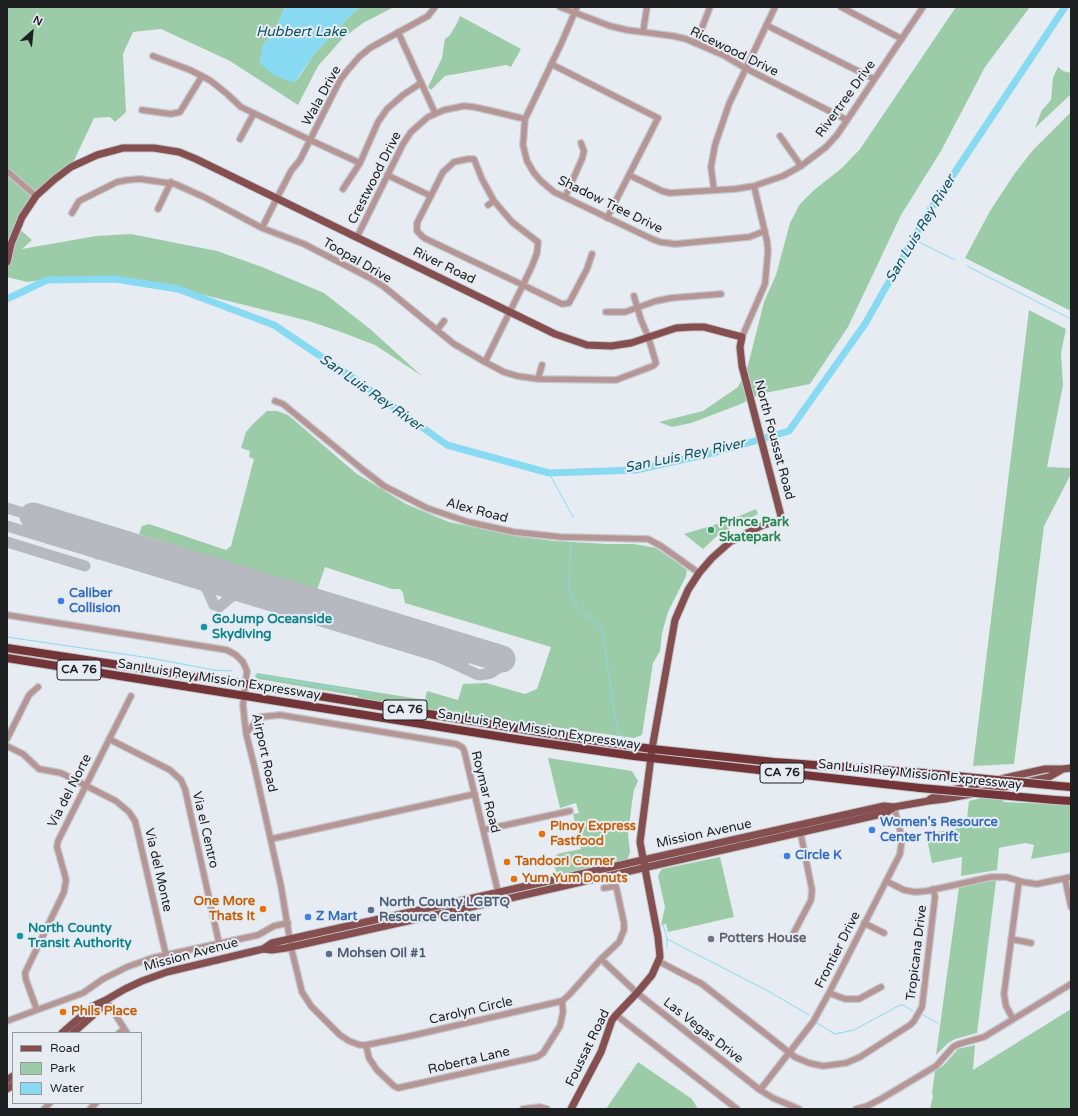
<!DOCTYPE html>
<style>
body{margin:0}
#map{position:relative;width:1078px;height:1116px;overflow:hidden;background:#e7ecf3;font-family:"Varela Round",sans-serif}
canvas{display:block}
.frame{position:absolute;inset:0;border:8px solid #1d1f21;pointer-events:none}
.legend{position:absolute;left:12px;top:1032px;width:130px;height:72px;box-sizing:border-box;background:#e7ecf3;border:1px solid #969a9f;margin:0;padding:5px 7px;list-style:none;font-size:12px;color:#1d1f21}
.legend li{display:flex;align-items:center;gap:8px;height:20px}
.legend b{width:20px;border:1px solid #969a9f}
.north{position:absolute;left:12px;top:12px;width:40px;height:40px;-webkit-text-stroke:3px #e7ecf3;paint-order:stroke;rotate:27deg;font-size:11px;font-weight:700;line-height:16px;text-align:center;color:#1d1f21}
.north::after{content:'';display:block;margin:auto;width:14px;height:18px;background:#1d1f21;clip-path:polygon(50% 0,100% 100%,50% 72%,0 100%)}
</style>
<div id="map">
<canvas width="1078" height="1116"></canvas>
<div class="frame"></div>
<ul class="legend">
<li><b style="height:5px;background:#854e4f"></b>Road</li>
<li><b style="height:11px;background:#9ccba8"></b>Park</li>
<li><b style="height:11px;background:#87daf2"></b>Water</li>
</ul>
<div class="north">N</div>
</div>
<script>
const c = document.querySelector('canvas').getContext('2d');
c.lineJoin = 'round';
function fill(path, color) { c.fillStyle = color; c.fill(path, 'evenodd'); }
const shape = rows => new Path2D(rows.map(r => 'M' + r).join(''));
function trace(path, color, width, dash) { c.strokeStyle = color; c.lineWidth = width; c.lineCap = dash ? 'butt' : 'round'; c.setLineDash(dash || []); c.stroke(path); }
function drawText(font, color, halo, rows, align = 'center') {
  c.font = font + ' "Varela Round",sans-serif'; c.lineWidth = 4; c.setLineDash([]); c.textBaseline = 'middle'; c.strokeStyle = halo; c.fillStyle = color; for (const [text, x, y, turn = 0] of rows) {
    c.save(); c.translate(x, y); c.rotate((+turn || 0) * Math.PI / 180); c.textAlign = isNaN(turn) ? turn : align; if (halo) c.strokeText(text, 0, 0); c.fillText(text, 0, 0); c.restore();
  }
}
fill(shape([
 [7,7,285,7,274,32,263,45,295,82,300,76,314,54,349,17,360,7,394,7,363,23,343,38,318,66,298,105,230,61,161,29,133,32,123,54,126,112,115,122,110,117,94,118,71,167,36,196,17,227,32,240,22,249,96,236,131,234,217,251,262,267,324,293,370,329,422,376,375,345,341,332,309,321,204,295,137,280,100,277,65,277,27,282,7,277],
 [956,7,1030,7,985,67,941,151,901,215,848,327,810,384,760,394,741,404,691,423,672,427,659,422,703,411,738,387,747,369,764,302,776,275,790,223,800,204,814,190,842,168,860,149],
 [460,16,521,49,511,67,506,65,445,76,431,90,428,87,442,58,445,39,450,35,456,25],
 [1058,67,1063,71,1071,73,1071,94,1035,128,1042,110,1051,100,1053,78],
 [1071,112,1071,311,965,258,990,211,1015,173,1033,150],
 [1029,310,1066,329,1061,353,1063,385,1047,467,1071,468,1071,474,1044,526,1014,764,973,766],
 [267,411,277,411,288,415,357,474,406,504,449,522,516,536,554,541,608,544,634,544,656,548,675,561,687,570,686,576,668,612,662,633,660,651,653,663,642,735,634,738,453,713,358,698,358,696,258,679,255,676,257,673,425,700,427,691,458,700,463,684,486,683,525,694,537,689,551,647,405,603,403,593,400,589,392,589,325,567,317,590,139,534,142,526,149,524,226,550,231,546,254,459,249,457,250,451,241,448,246,432,253,424],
 [756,509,758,514,730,528,717,536,703,549,684,534,727,521],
 [548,758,632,771,638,781,634,790,632,802,628,835,630,852,628,858,625,861,558,877,553,861,557,854,581,849,573,814,579,813,576,803,560,808],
 [1004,792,1003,802,1071,805,1071,852,1031,859,1034,845,1026,843,1003,847,999,848,997,870,961,876,962,857,932,863,926,834,966,827,969,801],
 [720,857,734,917,668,932,666,924,661,925,665,907,658,876,660,872,662,869],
 [990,881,996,881,977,1033,955,1039,948,1043,936,1055,959,887],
 [1071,1009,1071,1109,930,1109,933,1096,932,1094,935,1071,944,1065,958,1049,975,1045,973,1070],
 [638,1062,692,1099,698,1109,606,1109]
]), '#9ccba8');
fill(shape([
 [285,7,360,7,349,17,314,54,295,82,288,81,272,74,259,62,263,45,274,32]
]), '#87daf2');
trace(shape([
 [913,239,955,260],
 [967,266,1071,319],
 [549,473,573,517],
 [571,543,569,586,570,594,574,603,580,611,596,623,600,627,603,634,614,711,619,733,625,738],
 [7,637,150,658,214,670,232,671],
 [255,675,372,694],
 [663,924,667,939,667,948],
 [667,939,770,992,809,1015],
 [923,1015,938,1023],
 [817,1023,835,1034,854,1030,900,1005,903,1005,913,1011]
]), '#87daf2', 1);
trace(shape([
 [7,299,47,280,115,279,178,289,274,325,356,380,447,445,549,473,636,470,717,452,789,431,865,324,931,208,1065,7]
]), '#87daf2', 7);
trace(shape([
 [7,508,33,516],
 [7,526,436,656,457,665,476,674,480,675,491,673,497,669,502,659],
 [37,535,41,534,46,526,54,523],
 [7,542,85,566],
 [97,554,102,552,106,546,105,540,101,537],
 [185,580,191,578,193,571,191,566,186,563],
 [204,586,207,589,214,605],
 [224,592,236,584,247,582],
 [219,607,231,597,235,595],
 [379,639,376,635,377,627,381,624,386,624],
 [453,662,459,664,463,663,467,648]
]), '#b6bac0', 11);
trace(shape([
 [33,516,502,659]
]), '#b6bac0', 27);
const minor = shape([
 [560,7,610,26,627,30,673,36,686,39,723,55,745,68,847,120],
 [577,7,561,44,525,119,523,145,527,161,534,173,541,181,554,192,652,239,660,242,675,244,749,237,765,231],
 [841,7,902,39],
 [766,25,874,79],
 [398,32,435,113],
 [643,32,647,7],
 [696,43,710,7],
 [153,56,190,70,202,76,211,81,226,93,241,107,310,140,360,163],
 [551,64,658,118,607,218],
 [142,110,171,114,180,112,202,76],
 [780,136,801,166],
 [240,139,254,113],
 [7,171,36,196],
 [387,175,431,196],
 [629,175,662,191,670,193,735,189,754,186,783,176,801,166,826,147,837,135,923,7],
 [343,189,360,163,378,122,387,109,403,95,421,83],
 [714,190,711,167,715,145,729,104,775,7],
 [565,197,582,159,584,151,581,143],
 [488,205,494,201],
 [158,209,171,182],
 [72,213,79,201,117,182,127,180,140,179,175,184,204,197,262,228,304,244,370,278,383,286,454,344,485,362,504,372,517,376,538,379,616,380,653,366,656,363,648,336,641,320,634,296],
 [262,228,277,198,291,171,300,160,340,80,347,71,359,57,370,48,428,16,435,7],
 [357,237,403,144,411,132,428,117,444,110,464,106,474,107,492,111,525,119],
 [606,312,625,312,656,301,671,298,721,294],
 [437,330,444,321],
 [742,337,765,284,768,251,767,241,754,186],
 [485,362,523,285,532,266,537,253,538,242,512,222,494,201,482,179,474,159,468,159,454,162,443,172,417,223,417,231,424,238,523,285,562,304,569,303,587,269,592,254],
 [538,379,542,365],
 [275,401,283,404,362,469,384,486,427,508,468,522,514,532,561,537,648,539,661,546,699,573],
 [7,615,227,650,236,655,243,662,247,671,243,705,246,733,254,765,281,886,291,947,302,992,311,1006,340,1035,349,1041,360,1045,366,1045,406,1037,562,1001,569,995,601,959,619,942,624,930,624,923,616,886,604,888],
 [246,733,260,717,280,715,456,744,462,747,464,750,500,900],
 [7,739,29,695,38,687],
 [109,739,170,770,181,780,185,789,219,943],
 [7,746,23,754,39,769,61,773,116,801,129,812,135,821,137,829,166,955],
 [483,830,570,811],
 [271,839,475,794],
 [1065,879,1071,907],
 [886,881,904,890,915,892,927,891,991,877,1006,877,1023,882,1037,884,1071,877],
 [864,923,884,933],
 [791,938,811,900,812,890,799,825],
 [1011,939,1031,943],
 [601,959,637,993,760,1090,773,1098,799,1109],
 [658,961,702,984,795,1057,809,1063,823,1066,846,1063,860,1057,910,1025,914,1021,922,1007,935,897,933,889],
 [829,993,845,999,859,999,881,987],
 [106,1000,127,1033],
 [37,1010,26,980,25,973,64,892,66,880,64,872,57,847,58,841,131,696],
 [616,1015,737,1109],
 [1013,1019,1006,1006,1004,994,1019,881],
 [7,1021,83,993,103,979,127,967,152,958,258,935,274,926,288,923],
 [119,1033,124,1029],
 [366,1045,369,1058,377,1070,394,1086,398,1088,537,1057,543,1053,560,1026,563,1012,562,1001],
 [760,1090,813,1022,829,993,900,854,902,838,894,807],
 [44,1109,50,1103],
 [90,1109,96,1103],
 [523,1109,540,1107,547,1109],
 [856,1109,867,1106,881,1099,936,1066,953,1047,959,1044,984,1037,1071,984]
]);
const major = shape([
 [7,262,11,244,22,217,36,196,55,179,71,167,97,155,123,148,154,148,179,152,196,159,555,334,587,345,611,346,631,343,676,328,692,327,704,327,742,337,740,347,742,366,782,520,763,525,730,542,712,558,699,573,688,590,675,620,652,749,640,842,658,937,660,957,652,975,637,993,616,1015,612,1020,601,1052,571,1109],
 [981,792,1049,777,1063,769],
 [930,799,943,792,1045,769,1063,769,1071,768],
 [263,949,272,950,286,948,471,907,886,813,894,807],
 [62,1033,93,1006,106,1000,125,989,142,981,167,972,263,949,272,943,884,806,894,807,928,801,945,799,971,794],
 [73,1033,99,1010,106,1000],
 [7,1080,13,1076],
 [7,1089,13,1085]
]);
const highway = shape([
 [7,648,245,684,564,736,652,749,774,762,924,773],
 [7,658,522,740,634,756,920,788],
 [1059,786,1071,787],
 [1055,800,1071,801]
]);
trace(minor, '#c3c7cd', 8);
trace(major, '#c3c7cd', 9);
trace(highway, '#c3c7cd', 10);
trace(minor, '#b69695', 5.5);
trace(major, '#854e4f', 7);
trace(highway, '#723436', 8);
const highwayBridge = shape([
 [924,773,1059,786],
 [920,788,1055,800]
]);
trace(highwayBridge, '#c3c7cd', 10, []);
trace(highwayBridge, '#723436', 8);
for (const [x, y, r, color] of [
 [711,530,4,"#2e9e5b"],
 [61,601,4,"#3f7fe0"],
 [204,627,4,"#0f9aa8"],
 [872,830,4,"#3f7fe0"],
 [542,834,4,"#e8710a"],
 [787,856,4,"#3f7fe0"],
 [507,862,4,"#e8710a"],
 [514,879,4,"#e8710a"],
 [263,909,4,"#e8710a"],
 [371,910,4,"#5c6f8a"],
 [308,917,4,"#3f7fe0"],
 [20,936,4,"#0f9aa8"],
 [711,939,4,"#6b7280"],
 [329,954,4,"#5c6f8a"],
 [63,1012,4,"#e8710a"]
]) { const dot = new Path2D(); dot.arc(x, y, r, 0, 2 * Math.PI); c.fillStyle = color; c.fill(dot); trace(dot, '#e7ecf3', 1.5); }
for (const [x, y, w] of [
 [79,670,44],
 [405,710,44],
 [782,773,44]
]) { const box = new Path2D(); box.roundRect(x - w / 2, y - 10, w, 20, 3); c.fillStyle = '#e7ecf3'; c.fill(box); trace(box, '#1d1f21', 1); }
drawText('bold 12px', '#1d1f21', null, [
 ["CA 76",79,670],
 ["CA 76",405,710],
 ["CA 76",782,773]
]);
drawText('13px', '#1d1f21', '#e7ecf3', [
 ["Ricewood Drive",734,52,26],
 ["Wala Drive",322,96,-61],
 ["Rivertree Drive",846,99,-54],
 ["Crestwood Drive",375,178,-63],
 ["Shadow Tree Drive",610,205,26],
 ["Toopal Drive",357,261,30],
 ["River Road",444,266,26],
 ["North Foussat Road",774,440,75],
 ["Alex Road",477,511,15],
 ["San Luis Rey Mission Expressway",219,680,9],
 ["San Luis Rey Mission Expressway",539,730,9],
 ["Airport Road",264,753,78],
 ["San Luis Rey Mission Expressway",920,775,6],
 ["Via del Norte",70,791,-63],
 ["Roymar Road",485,792,76],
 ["Via el Centro",205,830,77],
 ["Mission Avenue",704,834,-12],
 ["Via del Monte",158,870,77],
 ["Frontier Drive",838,950,-63],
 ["Tropicana Drive",917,953,-83],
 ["Mission Avenue",191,955,-15],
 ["Carolyn Circle",471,1011,-13],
 ["Las Vegas Drive",703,1031,38],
 ["Foussat Road",588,1048,-64],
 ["Roberta Lane",469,1061,-13]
]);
drawText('bold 13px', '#27864d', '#e7ecf3', [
 ["Prince Park",719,523],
 ["Skatepark",719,538]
], 'left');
drawText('bold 13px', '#366cbe', '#e7ecf3', [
 ["Caliber",69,594],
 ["Collision",69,609],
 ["Women's Resource",880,823],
 ["Center Thrift",880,838],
 ["Circle K",795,856],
 ["Z Mart",316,917]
], 'left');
drawText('bold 13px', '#0d838f', '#e7ecf3', [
 ["GoJump Oceanside",212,620],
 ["Skydiving",212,635],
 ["North County",28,929],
 ["Transit Authority",28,944]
], 'left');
drawText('bold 13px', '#c56008', '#e7ecf3', [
 ["Pinoy Express",550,827],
 ["Fastfood",550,842],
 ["Tandoori Corner",515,862],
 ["Yum Yum Donuts",522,879],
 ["One More",255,902,"right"],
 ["Thats It",255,917,"right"],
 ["Phils Place",71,1012]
], 'left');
drawText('bold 13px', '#4e5e75', '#e7ecf3', [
 ["North County LGBTQ",379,903],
 ["Resource Center",379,918],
 ["Mohsen Oil #1",337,954]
], 'left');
drawText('bold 13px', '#5b616d', '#e7ecf3', [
 ["Potters House",719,939]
], 'left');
drawText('italic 14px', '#0b5464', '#e7ecf3', [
 ["Hubbert Lake",301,32],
 ["San Luis Rey River",921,229,-59],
 ["San Luis Rey River",371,393,35],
 ["San Luis Rey River",685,456,-12]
]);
</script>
